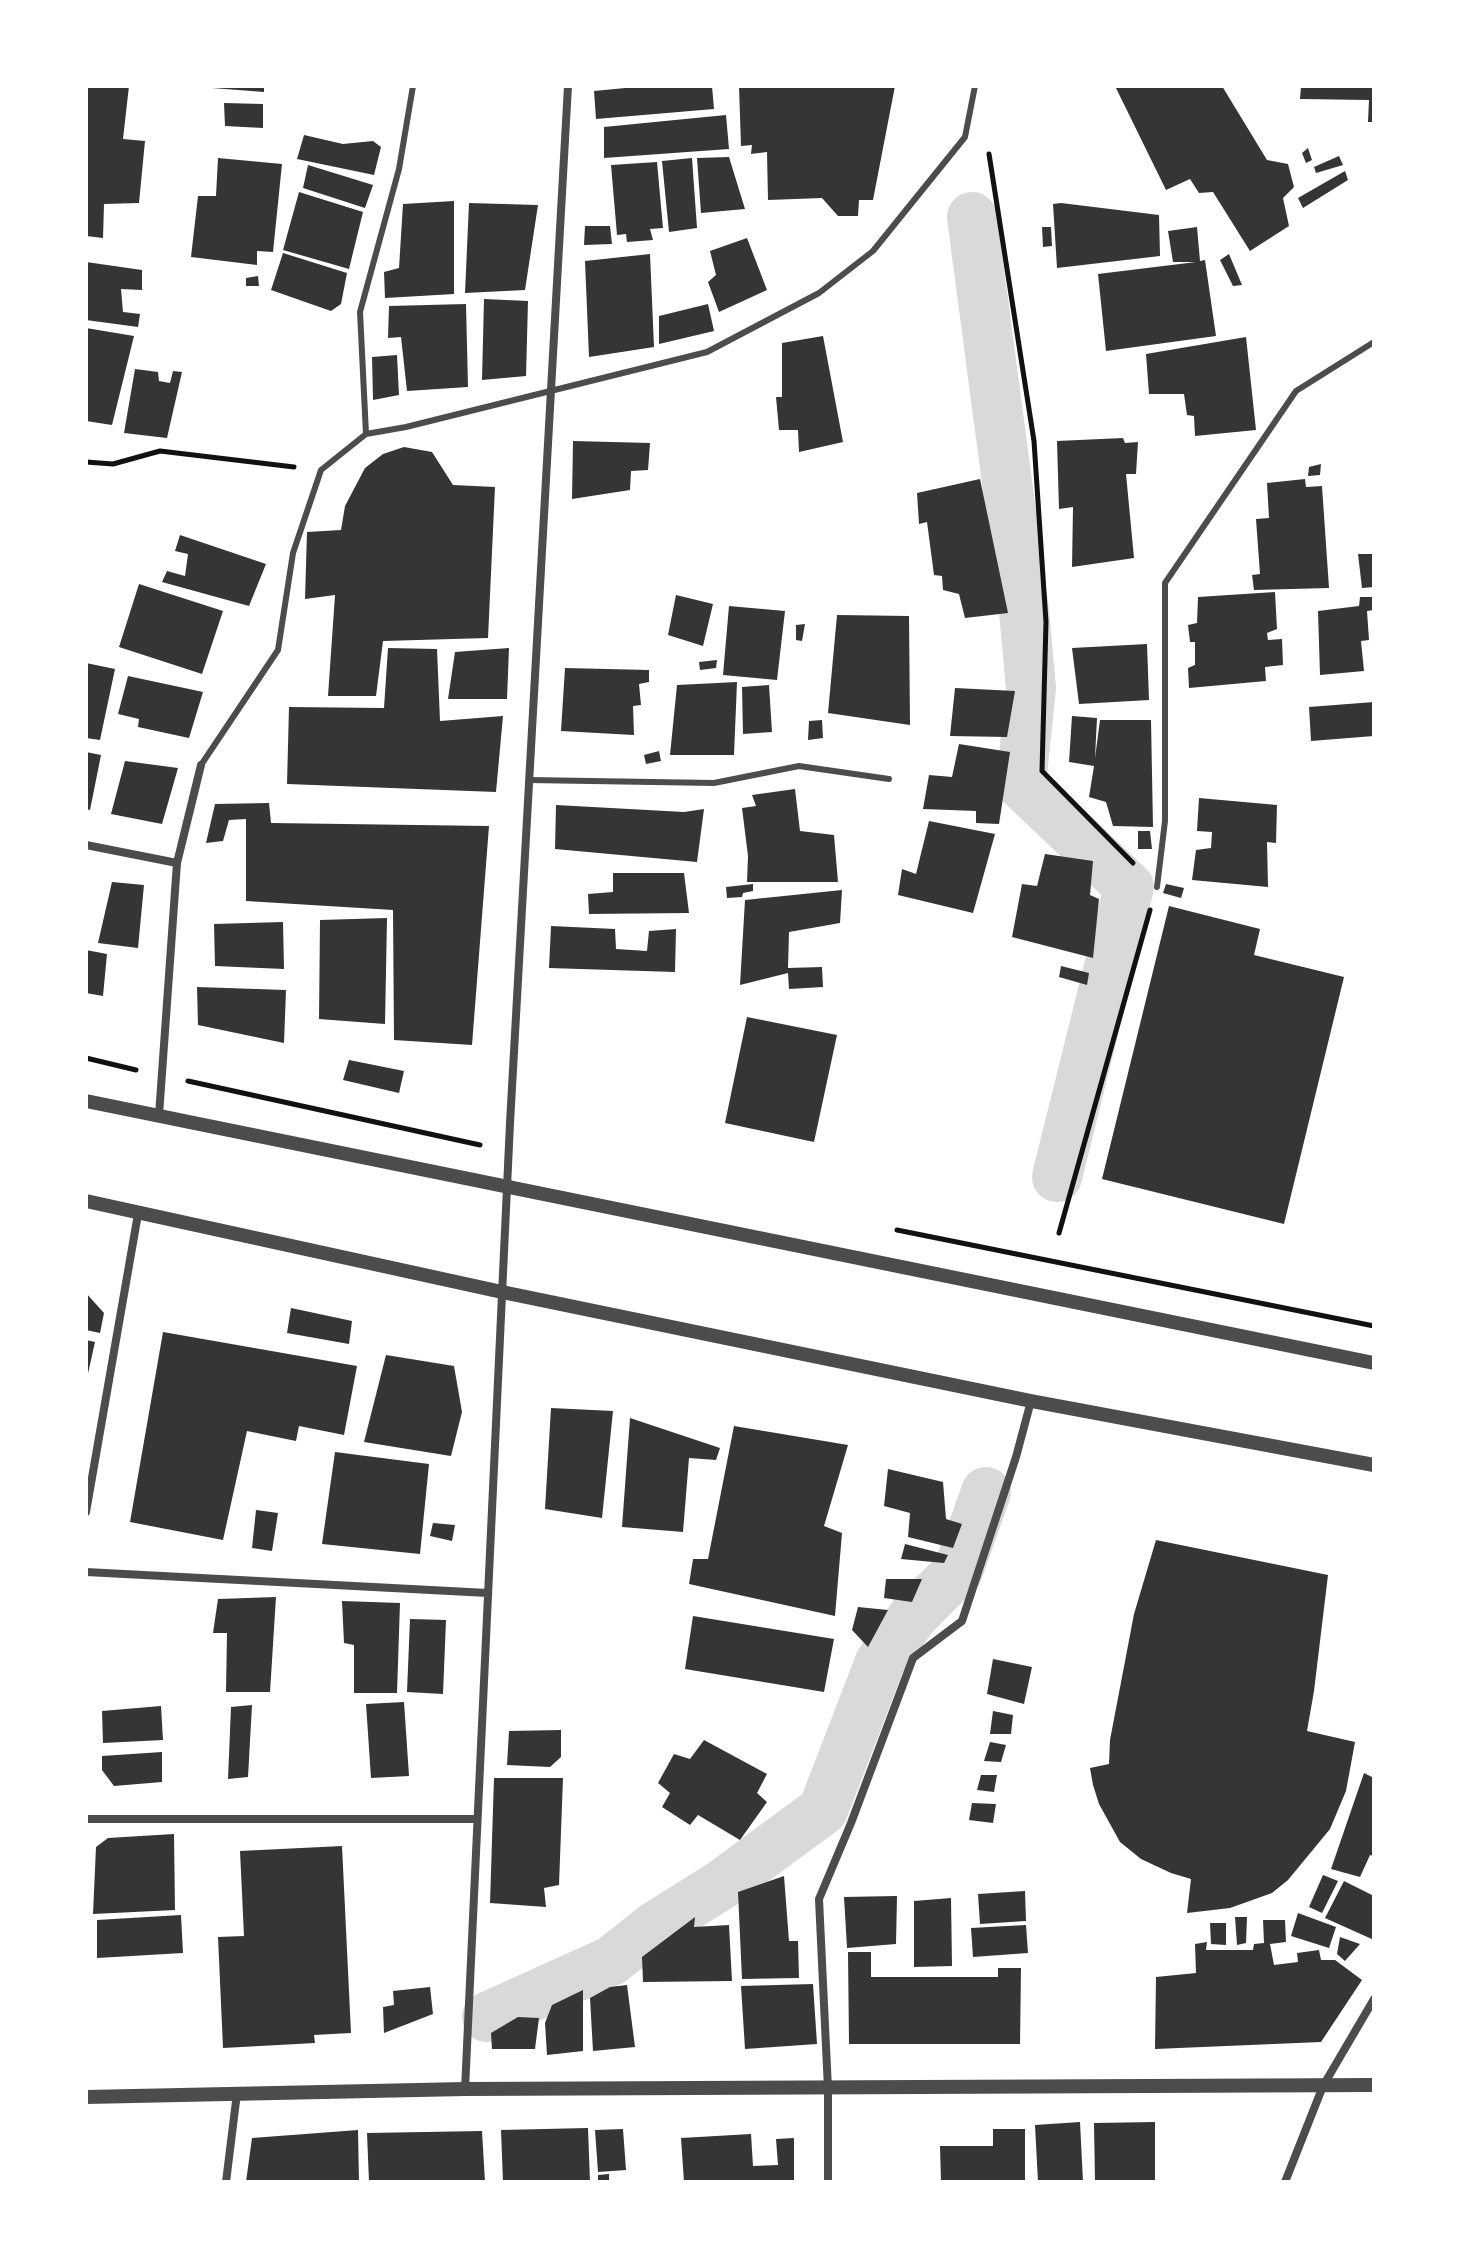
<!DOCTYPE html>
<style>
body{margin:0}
#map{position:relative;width:1460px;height:2268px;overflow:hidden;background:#fff;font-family:Roboto,sans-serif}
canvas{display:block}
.frame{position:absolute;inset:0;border:88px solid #fff;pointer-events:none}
</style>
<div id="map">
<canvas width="1460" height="2268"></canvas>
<div class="frame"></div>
</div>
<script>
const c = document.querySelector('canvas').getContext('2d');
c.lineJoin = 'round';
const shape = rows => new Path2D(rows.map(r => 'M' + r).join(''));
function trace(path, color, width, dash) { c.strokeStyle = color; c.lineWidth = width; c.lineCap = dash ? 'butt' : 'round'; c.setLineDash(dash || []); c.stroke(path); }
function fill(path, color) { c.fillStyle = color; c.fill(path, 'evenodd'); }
trace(shape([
 [972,217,1024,611,1031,688,1021,784,1129,887,1057,1177],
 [487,2017,611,1961,654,1927,721,1885,823,1810,880,1662,914,1615,958,1571,986,1492]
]), '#d9d9d9', 50);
fill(shape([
 [86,86,129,86,123,139,145,141,139,203,104,204,103,238,86,236],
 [212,86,264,86,264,92,212,88],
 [646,86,712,86,714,109,596,119,594,91],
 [739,86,895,86,873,200,859,200,858,216,838,216,822,198,768,200,767,152,751,154,752,145,741,146],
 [1115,86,1222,86,1267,160,1288,164,1294,187,1283,198,1289,226,1250,251,1213,192,1199,193,1190,179,1166,190],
 [1301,86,1374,86,1374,122,1368,122,1369,100,1300,99],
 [224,103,263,104,263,128,225,126],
 [726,115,729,149,604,158,604,127],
 [304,135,343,144,373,141,381,147,374,175,297,159],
 [1308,148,1312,160,1306,163,1302,153],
 [1339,156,1343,165,1316,173,1314,167],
 [729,157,745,209,701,213,697,158],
 [218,158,282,164,273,252,257,251,257,265,191,257,198,196,216,196],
 [692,158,697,228,669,232,662,161],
 [657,162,663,228,650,229,653,240,627,242,626,234,617,235,611,165],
 [308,165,373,185,365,208,303,188],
 [1345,171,1348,180,1303,208,1298,198],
 [299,192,363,212,349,269,283,250],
 [454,201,454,294,385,298,384,272,399,268,403,204],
 [469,203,538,205,525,290,465,293],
 [1061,203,1159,215,1160,256,1057,268,1053,204],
 [585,226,610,226,612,244,584,245],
 [1042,227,1051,227,1052,246,1043,247],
 [1197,227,1200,261,1205,260,1216,336,1106,351,1098,274,1196,262,1173,262,1168,231],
 [747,238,767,290,719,312,708,282,716,275,710,251],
 [283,253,347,273,341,304,331,311,271,290],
 [650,254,654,347,589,357,585,261],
 [1229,254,1242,285,1233,286,1220,260],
 [86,262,142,270,142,290,121,289,123,312,140,314,138,327,86,320],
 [258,276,259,286,246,286,246,278],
 [484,299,528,301,526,376,482,380],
 [466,304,468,387,407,391,401,337,388,338,389,306],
 [708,304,714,331,659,344,659,316],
 [86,328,134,336,112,425,86,421],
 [823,336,843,442,799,452,798,430,779,430,776,397,782,397,782,343],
 [1246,337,1256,430,1195,436,1194,416,1187,415,1184,394,1149,394,1146,354],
 [397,355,399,395,373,400,372,357],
 [135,369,158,372,159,381,170,383,173,371,182,372,167,438,124,433],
 [1123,438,1125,443,1138,442,1136,474,1126,474,1134,558,1072,567,1073,507,1059,509,1057,441],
 [573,441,650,443,648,470,631,471,630,490,572,499],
 [404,447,432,452,453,485,495,487,488,638,383,641,376,696,328,696,335,595,305,599,307,532,341,530,345,506,365,468,383,454],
 [1321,464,1320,475,1308,476,1309,467],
 [980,479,1008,613,965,618,959,594,943,590,942,576,934,575,927,522,919,524,917,493],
 [1305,479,1306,487,1322,486,1329,588,1254,590,1252,575,1260,574,1256,519,1269,518,1267,483],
 [180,535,266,564,249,606,162,582,167,571,185,576,188,554,175,551],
 [1358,554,1374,554,1374,587,1362,588],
 [139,584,223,611,202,674,119,647],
 [1275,592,1277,629,1267,633,1268,640,1282,639,1283,665,1265,667,1266,681,1189,688,1188,668,1195,665,1195,642,1190,642,1188,625,1197,623,1198,597],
 [676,595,713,604,703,646,668,635],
 [1360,597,1374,597,1374,610,1367,611,1369,640,1361,641,1364,671,1320,675,1318,611,1359,606],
 [729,606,785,611,777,680,723,675],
 [837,615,909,616,910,725,828,713],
 [805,624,802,641,796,640,796,625],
 [1147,644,1149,700,1079,704,1072,648],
 [388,648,437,649,440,721,503,716,496,792,287,784,289,707,384,708],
 [509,648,507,699,448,699,455,652],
 [717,660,716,668,700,670,699,662],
 [86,663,115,669,100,740,86,738],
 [565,668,649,670,649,682,639,684,641,705,633,706,634,735,561,731],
 [128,676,203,692,189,738,138,727,139,719,118,714],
 [737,682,734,755,670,755,677,685],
 [769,685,772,732,743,734,742,687],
 [955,688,1015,691,1007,737,950,736],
 [1374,702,1374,736,1311,741,1309,707],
 [1072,716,1097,718,1095,758,1100,720,1151,720,1153,827,1113,826,1106,802,1089,797,1094,766,1069,762],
 [822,720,823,738,808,740,809,721],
 [959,744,1010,752,999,824,976,823,976,811,923,809,929,775,952,777],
 [659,751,661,761,646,764,644,755],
 [86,752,101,755,90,810,86,809],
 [125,761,178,768,162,824,111,814],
 [795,789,800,831,834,835,838,882,747,882,748,856,742,808,756,806,752,795],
 [1199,798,1277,805,1276,843,1267,842,1268,887,1192,880,1196,850,1211,848,1212,832,1197,831],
 [269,803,271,823,489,826,472,1045,394,1040,393,910,246,901,246,819,229,820,223,841,206,843,215,804],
 [556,805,684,812,704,809,697,862,555,849],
 [929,821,995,834,973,913,898,895,902,869,916,874],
 [1138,831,1150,831,1152,849,1138,849],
 [1045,854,1093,861,1090,895,1099,899,1093,958,1012,937,1022,884,1037,886],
 [613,873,684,873,689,913,589,914,588,894,613,892],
 [112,882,144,885,138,948,98,943],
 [753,884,753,891,743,893,742,897,727,898,726,887],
 [1166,884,1184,888,1181,898,1163,893],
 [842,890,840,923,789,932,788,968,822,967,823,987,789,989,788,973,740,985,745,900],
 [1169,906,1260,929,1254,955,1344,977,1284,1224,1102,1179],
 [387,918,385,1024,319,1019,320,920],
 [283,922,284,969,215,966,214,924],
 [551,926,615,929,616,949,647,951,649,931,676,929,675,972,549,968],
 [86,950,107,954,103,996,86,993],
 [1061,966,1089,973,1087,985,1059,977],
 [197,987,286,990,284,1043,198,1025],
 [747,1017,837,1035,814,1142,725,1123],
 [349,1060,404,1071,399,1093,343,1080],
 [86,1293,104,1313,100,1333,86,1330],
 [291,1308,352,1321,349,1344,287,1333],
 [163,1332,357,1366,344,1435,299,1426,296,1441,247,1431,223,1540,130,1522],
 [86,1340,95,1342,87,1378,86,1378],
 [386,1355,454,1366,462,1412,451,1456,364,1442],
 [551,1408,613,1411,602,1518,545,1509],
 [630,1418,720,1448,716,1460,689,1458,683,1532,622,1527],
 [734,1426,848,1445,824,1526,842,1533,835,1616,689,1584,693,1559,708,1559],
 [335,1452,429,1464,420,1554,322,1544],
 [888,1469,943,1482,946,1519,962,1524,953,1548,908,1537,910,1513,884,1506],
 [256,1510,278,1513,272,1551,252,1548],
 [433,1523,455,1525,452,1541,430,1536],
 [1156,1540,1328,1575,1314,1691,1307,1731,1355,1742,1346,1791,1330,1829,1288,1880,1272,1893,1230,1908,1187,1913,1191,1879,1171,1873,1141,1859,1120,1842,1099,1804,1093,1785,1090,1768,1109,1764,1110,1740,1134,1614],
 [905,1544,948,1555,944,1563,901,1559],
 [886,1579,922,1579,912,1602,884,1598],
 [276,1597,270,1692,226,1692,227,1633,213,1633,218,1599],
 [342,1601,400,1603,397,1693,354,1693,354,1645,344,1643],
 [858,1607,888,1610,868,1647,852,1630],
 [693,1616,834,1639,824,1692,685,1669],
 [410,1619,446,1620,443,1694,407,1692],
 [993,1659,1032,1667,1024,1704,987,1694],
 [404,1702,409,1776,371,1778,366,1704],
 [252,1705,248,1777,228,1779,231,1707],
 [161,1706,163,1740,103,1743,102,1711],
 [993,1711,1013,1715,1011,1734,990,1734],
 [561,1730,561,1757,550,1767,507,1765,509,1731],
 [704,1740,767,1774,757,1793,767,1802,740,1840,698,1815,690,1825,662,1807,670,1793,658,1783,674,1754,690,1759],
 [990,1742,1006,1745,1001,1762,984,1761],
 [162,1752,162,1782,114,1786,102,1770,102,1756],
 [1364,1773,1374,1778,1374,1856,1370,1855,1360,1877,1331,1869],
 [981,1775,997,1775,994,1792,977,1790],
 [494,1778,563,1778,559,1885,544,1888,546,1907,490,1903],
 [972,1803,996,1804,993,1823,969,1820],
 [174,1834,175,1910,93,1914,96,1847,108,1838],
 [342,1846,351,2033,314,2035,315,2043,223,2048,218,1937,244,1936,240,1851],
 [1323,1875,1338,1881,1322,1913,1309,1907],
 [784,1876,789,1941,798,1941,799,1978,742,1979,738,1892],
 [1344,1881,1374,1896,1374,1940,1325,1918],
 [1025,1891,1026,1921,980,1924,978,1894],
 [897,1896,896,1944,847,1948,844,1897],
 [951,1898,952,1966,914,1967,914,1901],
 [1298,1913,1336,1927,1329,1948,1291,1936],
 [181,1915,183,1953,97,1958,97,1920],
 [695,1917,694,1927,729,1925,732,1981,643,1982,642,1957],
 [1235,1917,1247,1917,1246,1943,1237,1945],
 [1263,1920,1285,1920,1286,1942,1270,1944,1274,1965,1298,1962,1297,1953,1319,1950,1321,1960,1335,1960,1362,1980,1321,2042,1155,2049,1156,1977,1196,1973,1195,1944,1207,1942,1206,1950,1253,1950,1254,1944,1264,1943],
 [1210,1923,1226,1923,1226,1945,1211,1944],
 [1026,1925,1028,1953,973,1957,971,1928],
 [1340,1937,1360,1944,1345,1961,1337,1954],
 [848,1952,871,1952,871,1977,998,1977,998,1968,1021,1968,1020,2044,849,2044],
 [813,1984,817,2044,745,2049,741,1986],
 [627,1985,635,2047,593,2051,590,1998,610,1987],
 [430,1987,433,2014,384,2033,383,2007,394,2005,393,1991],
 [583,1990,583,2051,547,2055,545,2023,552,2005],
 [518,2017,539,2018,535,2049,492,2049,491,2033],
 [1080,2122,1083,2182,1038,2182,1035,2125],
 [1155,2122,1155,2182,1095,2182,1094,2123],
 [588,2128,590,2182,503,2182,501,2130],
 [623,2129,626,2170,598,2172,595,2130],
 [993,2129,1025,2129,1025,2182,941,2182,940,2146,993,2146],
 [358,2130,359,2182,246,2182,252,2138],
 [482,2131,485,2182,369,2182,367,2133],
 [751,2134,753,2166,778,2165,776,2139,794,2138,794,2182,684,2182,681,2138],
 [609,2174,609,2182,598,2182,598,2175]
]), '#353535');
trace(shape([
 [989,154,1034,441,1046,622,1042,771,1133,863],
 [86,462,113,464,160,451,294,467],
 [86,1058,136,1070],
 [188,1081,480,1145],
 [897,1230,1374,1326],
 [1059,1233,1150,910]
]), '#111', 5);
trace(shape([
 [366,434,406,427,707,352,819,293,873,251,965,137,975,86],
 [201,765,278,650,293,553,321,470,366,434,360,312,399,169,413,86],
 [529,780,714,783,799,766,889,779],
 [1157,887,1165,821,1165,583,1296,391,1374,342]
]), '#4c4c4c', 6);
trace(shape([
 [86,845,177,863],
 [159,1115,177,863,201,765],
 [86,1512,138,1214],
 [86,1572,488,1593],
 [86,1819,477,1819],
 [465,2089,510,1123,568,86],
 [226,2182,237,2093],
 [828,2182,828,2089,819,1899,851,1823,913,1658,962,1621,1016,1457,1031,1401],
 [1285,2182,1323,2086,1374,1999]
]), '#4c4c4c', 8);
trace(shape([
 [86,1101,1374,1363],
 [86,1201,502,1292,1031,1401,1374,1465],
 [86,2097,465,2089,1374,2085]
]), '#4c4c4c', 14);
</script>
